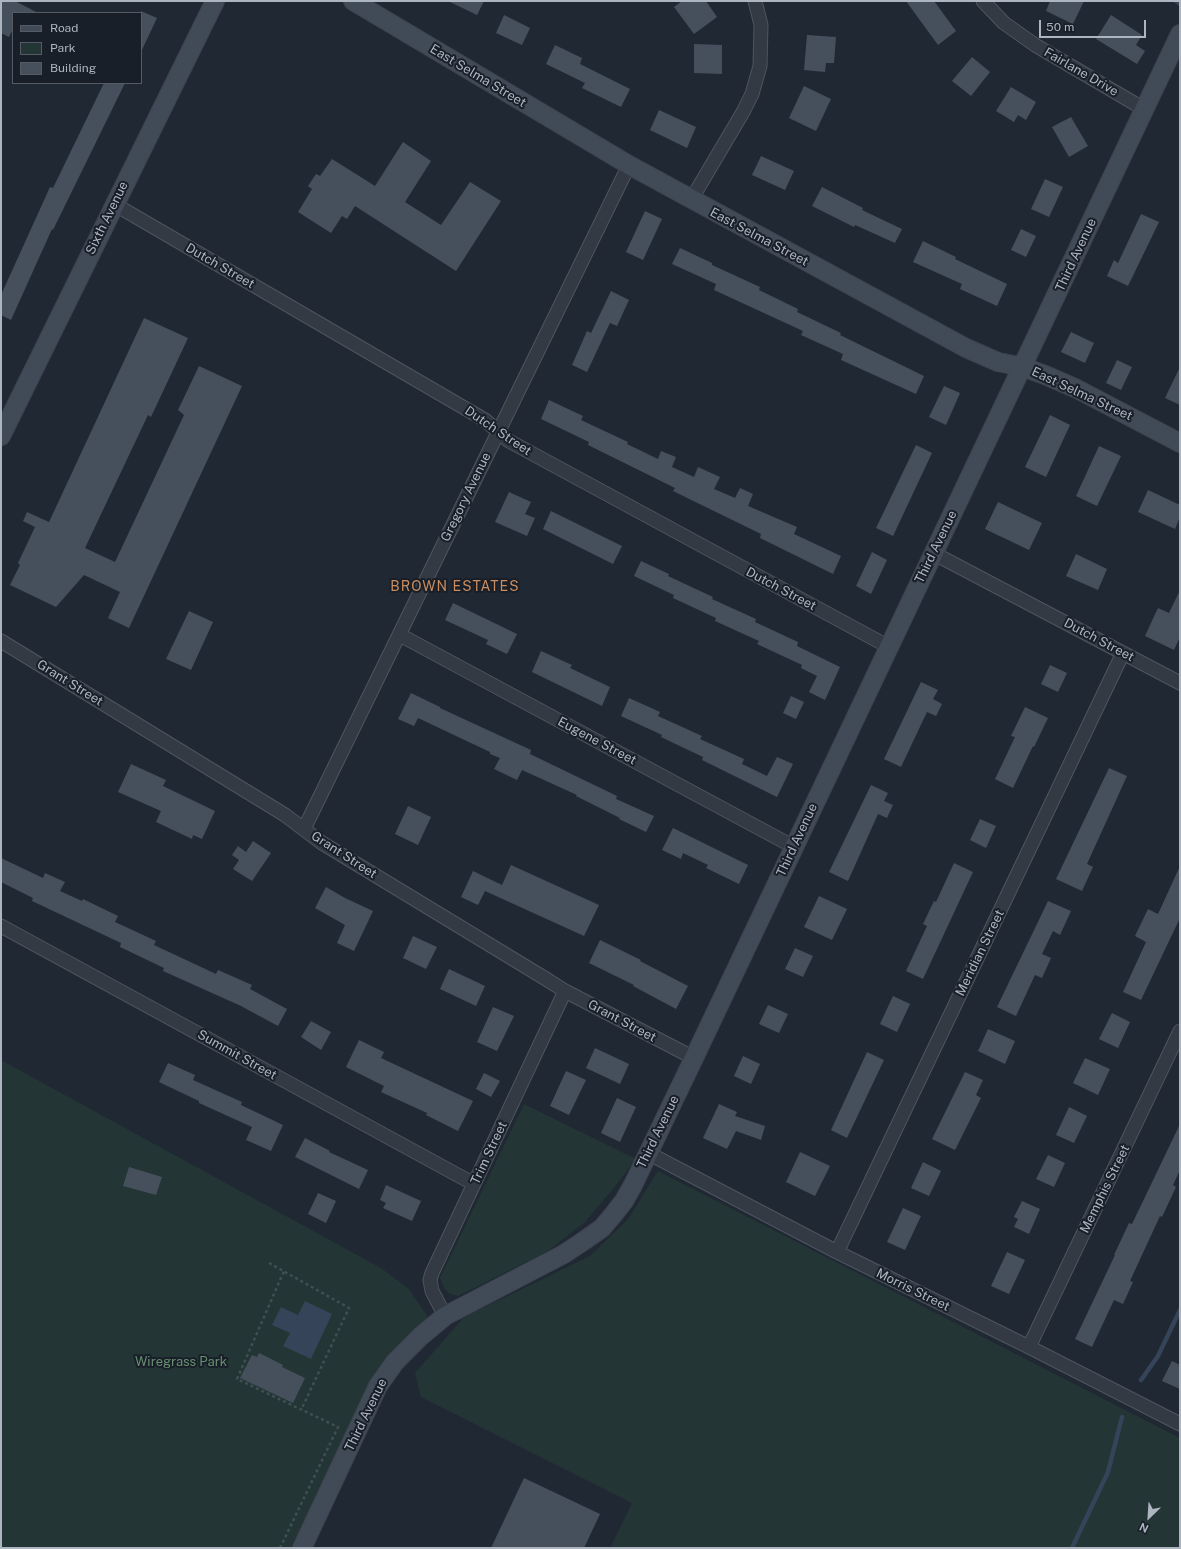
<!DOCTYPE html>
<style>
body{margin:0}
#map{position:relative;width:1181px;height:1549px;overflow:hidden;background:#202833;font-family:"Public Sans",sans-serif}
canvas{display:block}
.frame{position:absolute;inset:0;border:2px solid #adb5c1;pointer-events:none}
.legend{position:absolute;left:12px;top:12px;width:130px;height:72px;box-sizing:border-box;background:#191f28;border:1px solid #545b65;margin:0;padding:5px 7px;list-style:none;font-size:12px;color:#adb5c1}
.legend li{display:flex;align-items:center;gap:8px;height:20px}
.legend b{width:20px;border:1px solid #545b65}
.north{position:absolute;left:1129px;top:1497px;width:40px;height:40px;-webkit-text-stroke:3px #191f28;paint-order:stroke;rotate:205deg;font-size:11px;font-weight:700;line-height:16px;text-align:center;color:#adb5c1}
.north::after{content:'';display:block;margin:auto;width:14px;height:18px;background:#adb5c1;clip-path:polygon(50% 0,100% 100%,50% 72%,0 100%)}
.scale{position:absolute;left:1039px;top:20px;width:107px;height:18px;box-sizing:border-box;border:2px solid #adb5c1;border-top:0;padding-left:5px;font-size:12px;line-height:14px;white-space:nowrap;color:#adb5c1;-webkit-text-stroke:3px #191f28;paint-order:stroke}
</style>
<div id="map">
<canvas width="1181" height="1549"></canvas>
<div class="frame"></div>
<ul class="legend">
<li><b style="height:5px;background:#414a57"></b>Road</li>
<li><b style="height:11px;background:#233535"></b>Park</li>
<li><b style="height:11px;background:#46505d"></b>Building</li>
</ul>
<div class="north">N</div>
<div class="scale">50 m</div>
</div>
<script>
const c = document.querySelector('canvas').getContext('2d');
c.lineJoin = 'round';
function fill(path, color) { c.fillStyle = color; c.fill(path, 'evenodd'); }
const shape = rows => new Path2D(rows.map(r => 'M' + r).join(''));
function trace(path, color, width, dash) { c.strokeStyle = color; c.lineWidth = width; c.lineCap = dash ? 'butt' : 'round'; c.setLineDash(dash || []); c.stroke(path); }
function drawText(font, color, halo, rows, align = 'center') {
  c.font = font + ' "Public Sans",sans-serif'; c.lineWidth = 4; c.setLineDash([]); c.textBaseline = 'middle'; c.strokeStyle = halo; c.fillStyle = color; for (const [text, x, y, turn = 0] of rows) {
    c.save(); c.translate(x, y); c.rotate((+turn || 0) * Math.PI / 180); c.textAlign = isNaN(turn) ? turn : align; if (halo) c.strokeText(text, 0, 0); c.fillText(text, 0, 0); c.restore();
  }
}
fill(shape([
 [1,1060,381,1268,409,1289,428,1317,381,1365,371,1380,291,1548,1,1548],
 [524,1104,636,1159,613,1189,585,1222,548,1251,458,1296,450,1294,444,1288,440,1278],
 [658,1171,1180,1438,1180,1548,610,1548,632,1503,421,1397,415,1373,464,1317,590,1256,628,1219]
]), '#233535');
fill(shape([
 [305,1301,332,1314,311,1359,283,1346,290,1333,272,1325,281,1307,298,1315]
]), '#354459');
trace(shape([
 [1176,1,1180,4],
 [1141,1380,1158,1356,1180,1310],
 [1072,1548,1108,1472,1122,1417]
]), '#354459', 4.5);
fill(shape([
 [1,1,15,1,38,13,13,13,13,29,9,37,1,33],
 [448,1,484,1,477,15],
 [682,1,706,1,717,17,694,34,674,7],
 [906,1,934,1,956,31,938,45],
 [1050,1,1084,1,1073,24,1046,11],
 [141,11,157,18,141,52],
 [504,15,530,28,522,45,496,33],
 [1111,15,1142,35,1136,45,1145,51,1137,64,1096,39],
 [807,35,836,37,834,63,826,63,825,72,804,70],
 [694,44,722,45,722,74,694,73],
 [555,45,582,58,580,64,630,89,621,107,582,88,585,83,546,64],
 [972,57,990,72,971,96,952,81],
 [104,83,125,83,53,230,52,229,11,320,1,315,1,295,50,187,53,188],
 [804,86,831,99,816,131,789,118],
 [1011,87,1036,102,1026,120,1018,115,1014,122,996,111],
 [659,110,696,127,687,148,650,130],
 [1071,117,1088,146,1069,157,1052,127],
 [403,142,431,161,405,202,441,225,470,182,501,201,456,271,355,206,347,219,342,216,331,233,298,212,312,189,308,186,316,174,320,176,332,159,375,186],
 [761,156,794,171,785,190,752,175],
 [1045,179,1063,187,1049,217,1031,209],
 [822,187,863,208,862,210,902,229,895,243,855,225,854,227,812,206],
 [645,211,662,219,643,260,626,252],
 [1141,214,1159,222,1128,286,1107,276,1114,260,1118,263],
 [1021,229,1036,236,1026,257,1011,250],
 [923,241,956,257,955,259,1007,284,997,306,960,289,962,284,913,262],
 [680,248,712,263,712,265,760,287,759,290,798,309,797,312,841,333,840,335,924,376,916,394,841,360,843,354,801,335,803,331,714,290,716,284,672,264],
 [611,291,629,300,617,326,610,323,587,372,572,365,587,331,591,333],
 [144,318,188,338,151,417,148,415,85,548,115,562,184,415,178,410,199,366,242,386,129,628,108,618,120,592,84,575,56,607,10,585,20,565,18,563,35,527,23,521,27,512,49,522],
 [1071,332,1094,343,1085,363,1061,352],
 [1117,360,1132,367,1121,390,1106,383],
 [1180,367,1180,405,1165,398],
 [944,386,960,393,946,425,929,417],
 [549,400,583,416,581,420,628,442,627,444,658,459,661,451,676,457,672,467,694,477,698,467,720,477,714,489,735,498,740,488,753,494,748,506,797,527,794,534,841,556,833,574,760,538,761,534,673,491,675,488,588,445,589,442,541,419],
 [1050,415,1070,425,1046,477,1025,467],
 [916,445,932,453,893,536,876,528],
 [1099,446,1121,456,1097,506,1076,496],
 [1148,490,1180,505,1180,517,1175,529,1138,512],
 [509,492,531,502,525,514,535,518,527,536,495,522],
 [998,502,1042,523,1029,550,985,529],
 [551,511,622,546,613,564,543,529],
 [872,552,887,560,871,594,856,586],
 [1076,554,1107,569,1098,590,1066,576],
 [641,561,669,574,668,576,713,597,712,599,756,619,755,622,798,642,797,646,840,667,825,700,809,692,817,676,801,668,802,665,757,644,759,641,715,621,716,618,673,598,674,595,634,576],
 [1180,590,1180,637,1174,650,1145,636,1158,608,1169,613],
 [453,603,517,634,507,654,486,644,488,640,445,620],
 [189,611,213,622,191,670,166,659],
 [541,651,572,665,570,668,610,687,602,706,532,672],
 [1050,665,1067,673,1058,692,1041,684],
 [921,682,938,690,933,699,942,704,936,716,927,712,901,767,884,759],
 [411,693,440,707,440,708,531,750,530,754,617,796,616,799,654,816,646,832,619,819,620,818,576,796,577,795,522,770,517,780,494,769,500,758,490,754,490,752,418,718,414,726,398,719],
 [791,696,804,702,796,719,783,713],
 [629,698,660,712,658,716,702,736,700,739,744,759,742,764,767,776,777,757,793,764,777,797,702,760,703,757,661,737,662,735,621,716],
 [1025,707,1048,718,1034,747,1033,746,1013,788,995,779,1015,737,1011,736],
 [131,764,166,780,163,786,215,811,202,839,193,835,192,839,156,822,161,811,118,792],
 [1109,768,1127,776,1087,864,1093,867,1082,891,1056,879],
 [871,785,888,793,884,801,893,805,887,818,878,814,848,881,829,872],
 [408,806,431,817,418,845,395,834],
 [980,819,996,826,986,848,970,840],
 [673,828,748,865,739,884,706,868,708,865,683,853,681,859,662,850],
 [253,841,271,853,252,881,233,869,239,860,232,855,238,846,246,852],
 [1,858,43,878,45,873,65,882,60,891,82,901,83,899,118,916,115,922,156,941,154,945,216,974,218,970,252,985,250,989,287,1009,278,1026,241,1006,163,971,164,968,120,947,121,943,32,901,33,898,1,882],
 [954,863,973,872,923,979,906,971,927,926,923,924,934,901,936,902],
 [511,865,599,905,584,936,485,891,478,905,461,897,473,871,502,885],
 [1180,866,1180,918,1141,1000,1123,992,1146,942,1135,936,1148,909,1158,914],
 [326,887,345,898,373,911,354,951,337,943,345,925,315,908],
 [819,896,847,909,832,940,804,927],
 [1048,901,1071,911,1060,935,1053,931,1042,954,1051,958,1042,978,1035,975,1016,1016,997,1007],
 [413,936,437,947,426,969,403,958],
 [600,940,641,960,640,961,688,986,676,1009,633,986,634,985,589,963],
 [795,948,813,956,803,977,785,969],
 [449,969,485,986,476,1006,440,989],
 [893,996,910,1004,897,1032,880,1024],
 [768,1005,788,1014,779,1033,759,1024],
 [493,1007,514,1016,497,1051,477,1042],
 [1112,1013,1130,1022,1118,1048,1099,1039],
 [311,1021,331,1032,321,1050,301,1037],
 [988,1029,1015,1041,1005,1064,978,1051],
 [359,1040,384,1052,381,1058,473,1101,458,1131,426,1115,427,1113,381,1092,384,1086,346,1067],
 [595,1048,629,1064,620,1084,586,1068],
 [867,1052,884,1060,847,1138,831,1130],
 [743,1056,760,1064,751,1084,734,1076],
 [1085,1058,1110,1069,1098,1095,1073,1083],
 [168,1063,195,1075,193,1080,242,1102,241,1105,283,1125,271,1151,246,1140,252,1127,199,1103,199,1101,159,1082],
 [566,1071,586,1080,569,1115,550,1106],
 [965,1072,983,1080,976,1095,981,1098,955,1150,932,1139],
 [484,1073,500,1081,491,1097,476,1089],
 [617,1098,636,1107,620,1142,601,1133],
 [719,1104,737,1112,735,1116,765,1126,761,1140,736,1131,727,1149,703,1138],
 [1069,1107,1087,1116,1074,1143,1056,1135],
 [1180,1124,1180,1170,1173,1185,1176,1187,1162,1217,1160,1216,1130,1281,1133,1282,1123,1304,1114,1300,1092,1347,1075,1339,1115,1255,1114,1255,1129,1223,1132,1224],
 [305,1138,330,1151,329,1152,368,1170,359,1189,295,1157],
 [800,1152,830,1166,815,1196,786,1182],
 [1048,1155,1065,1163,1054,1187,1036,1179],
 [923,1162,941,1171,929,1196,911,1188],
 [129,1167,162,1177,156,1195,123,1186],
 [386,1185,421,1201,412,1221,383,1208,386,1203,380,1200],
 [318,1193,336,1201,326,1223,308,1214],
 [1022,1201,1040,1209,1029,1234,1014,1227,1018,1219,1014,1217],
 [903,1208,921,1216,905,1250,887,1242],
 [1007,1252,1025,1260,1009,1294,991,1286],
 [259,1353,283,1365,282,1367,305,1378,293,1403,240,1378,252,1355,257,1357],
 [1172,1361,1180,1365,1180,1389,1162,1381],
 [524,1478,600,1514,584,1548,491,1548]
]), '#46505d');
const street = shape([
 [983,1,1004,23,1035,45,1144,109],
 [691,200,743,112,752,94,760,66,761,25,755,1],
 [114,204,485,420,509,441,889,647],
 [933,553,1180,683],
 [400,635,794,847],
 [1,641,285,815,322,843,546,979,565,991,694,1058],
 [304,829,629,165],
 [1,926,474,1184],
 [648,1153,837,1252,1029,1347,1180,1424],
 [837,1252,1123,653],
 [445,1316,432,1291,430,1280,432,1273,565,991],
 [1029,1347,1180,1031]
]);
const secondary = shape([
 [353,1,629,165,966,348,998,362,1023,367,1045,375,1077,389,1180,443],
 [1,436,215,1],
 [302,1548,378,1386,395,1362,421,1336,445,1316,564,1254,585,1240,602,1228,613,1215,624,1201,633,1185,694,1058,1180,34]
]);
trace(street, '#4e555f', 15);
trace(secondary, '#3d434e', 20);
trace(shape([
 [269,1263,349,1308,301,1410],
 [280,1548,338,1427,237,1379,284,1271]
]), '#3f5052', 2.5, [3, 3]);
trace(street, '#333a44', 13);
trace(secondary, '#414a57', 18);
drawText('13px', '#adb5c1', '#191f28', [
 ["Fairlane Drive",1081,72,30],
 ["East Selma Street",478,76,31],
 ["Sixth Avenue",107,218,-64],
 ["East Selma Street",759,237,28],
 ["Third Avenue",1076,255,-65],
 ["Dutch Street",220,266,30],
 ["East Selma Street",1082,394,25],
 ["Dutch Street",498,431,34],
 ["Gregory Avenue",466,497,-64],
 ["Third Avenue",936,547,-64],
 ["Dutch Street",781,589,28],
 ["Dutch Street",1099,640,28],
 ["Grant Street",70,683,32],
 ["Eugene Street",597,741,28],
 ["Third Avenue",797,840,-65],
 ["Grant Street",344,855,33],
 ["Meridian Street",980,953,-64],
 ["Grant Street",622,1021,28],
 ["Summit Street",237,1055,29],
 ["Third Avenue",658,1132,-64],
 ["Trim Street",489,1153,-65],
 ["Memphis Street",1105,1189,-64],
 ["Morris Street",913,1290,26],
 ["Third Avenue",366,1415,-64]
]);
drawText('13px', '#678f70', '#191f28', [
 ["Wiregrass Park",181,1362]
]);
c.letterSpacing = '1px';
drawText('14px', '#ca8d5f', '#191f28', [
 ["BROWN ESTATES",455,587]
]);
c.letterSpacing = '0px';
</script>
